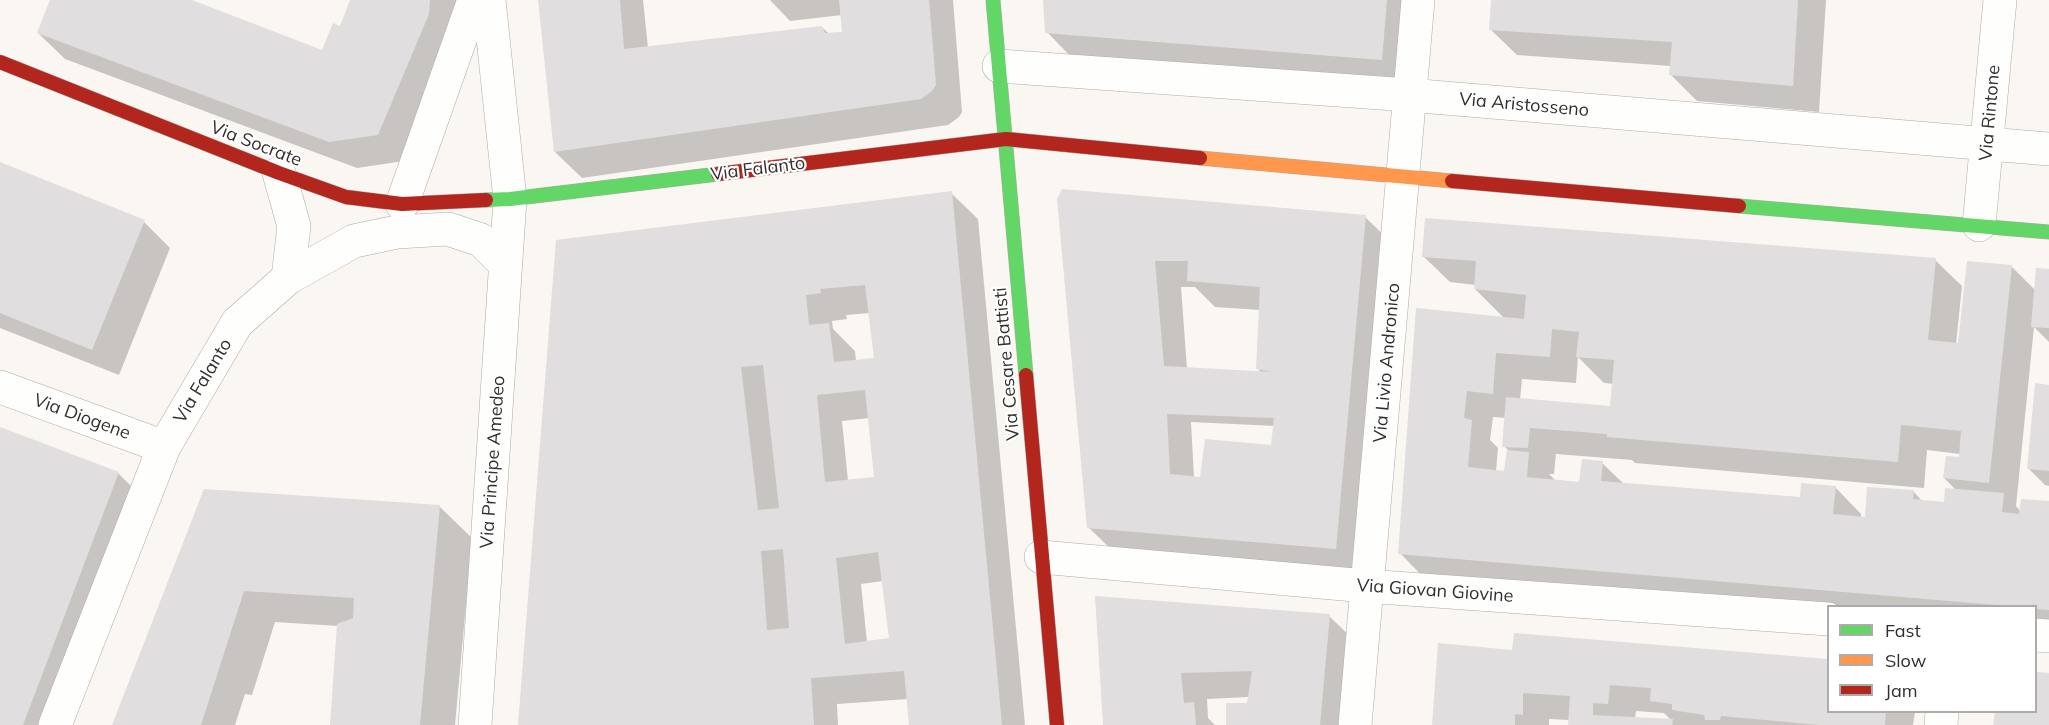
<!DOCTYPE html>
<style>
body{margin:0}
#map{position:relative;width:2049px;height:725px;overflow:hidden;background:#faf6f2;font-family:Mulish,sans-serif}
canvas{display:block}
.legend{position:absolute;left:1827px;top:605px;width:210px;height:108px;box-sizing:border-box;background:#fff;border:2px solid #adabab;margin:0;padding:8px 10px;list-style:none;font-size:18px;color:#322e2c}
.legend li{display:flex;align-items:center;gap:12px;height:30px}
.legend b{width:30px;border:2px solid #adabab}
</style>
<div id="map">
<canvas width="2049" height="725"></canvas>
<ul class="legend">
<li><b style="height:8px;background:#63d668"></b>Fast</li>
<li><b style="height:8px;background:#ff974d"></b>Slow</li>
<li><b style="height:8px;background:#b3261e"></b>Jam</li>
</ul>
</div>
<script>
const c = document.querySelector('canvas').getContext('2d');
c.lineJoin = 'round';
function fill(path, color) { c.fillStyle = color; c.fill(path, 'evenodd'); }
const shape = rows => new Path2D(rows.map(r => 'M' + r).join(''));
function trace(path, color, width, dash) { c.strokeStyle = color; c.lineWidth = width; c.lineCap = dash ? 'butt' : 'round'; c.setLineDash(dash || []); c.stroke(path); }
function drawText(font, color, halo, rows, align = 'center') {
  c.font = font + ' Mulish,sans-serif'; c.lineWidth = 4.5; c.setLineDash([]); c.textBaseline = 'middle'; c.strokeStyle = halo; c.fillStyle = color; for (const [text, x, y, turn = 0] of rows) {
    c.save(); c.translate(x, y); c.rotate((+turn || 0) * Math.PI / 180); c.textAlign = isNaN(turn) ? turn : align; if (halo) c.strokeText(text, 0, 0); c.fillText(text, 0, 0); c.restore();
  }
}
fill(shape([
 [52,0,188,0,322,52,341,28,352,0,457,0,404,161,357,168,65,59,38,33],
 [539,0,643,0,648,48,822,27,829,34,844,33,842,15,790,21,770,0,953,0,962,112,959,117,948,125,582,178,555,152],
 [1044,0,1415,0,1408,86,1073,59,1047,32],
 [1493,0,1826,0,1819,112,1697,101,1670,74,1671,66,1517,55,1490,29],
 [0,164,144,222,170,248,119,375,0,328],
 [951,193,978,219,1025,725,911,725,908,699,837,704,838,725,520,725,557,241],
 [870,313,875,359,856,361,855,351,833,329,832,321,847,319,846,315],
 [869,418,876,478,848,481,842,421],
 [883,581,891,639,867,642,861,584],
 [1058,200,1365,217,1392,243,1362,574,1115,553,1088,527],
 [1181,287,1195,287,1215,307,1261,310,1258,369,1262,373,1187,369],
 [1191,422,1275,426,1273,446,1201,478,1194,478],
 [1423,256,1935,260,1962,286,1956,344,1960,345,2011,266,2036,291,2049,270,2049,342,2034,327,2016,506,2021,512,2049,503,2049,633,2036,632,2036,606,1828,606,1426,580,1400,553,1417,310,1504,318,1475,289,1476,285,1450,282],
 [1578,357,1604,383,1614,384,1611,407,1520,400,1522,379,1576,383],
 [1493,417,1506,418,1504,446,1508,450,1506,472,1496,471,1498,448,1490,440],
 [1927,450,1960,454,1960,459,1944,478,1957,491,1945,504,1923,502,1913,491,1866,519,1861,518,1861,514,1835,487,1801,498,1624,484,1602,463,1581,483,1555,480,1549,474,1554,474,1556,454,1632,460,1635,463,1924,488],
 [2049,386,2049,486,2045,485,2029,469],
 [0,429,119,474,145,500,59,725,0,725],
 [205,490,440,507,472,538,455,725,331,725,338,626,275,622,252,695,245,694,235,725,114,725],
 [1097,597,1329,616,1356,642,1348,725,1228,725,1248,705,1249,697,1207,699,1208,718,1215,725,1105,725],
 [1515,635,1828,661,1828,712,1915,712,1913,725,1570,725,1570,720,1549,719,1549,725,1433,725,1514,651],
 [1636,711,1664,713,1672,721,1635,719],
 [2036,673,2049,675,2049,725,1995,725,1996,712,2036,712]
]), '#0003');
fill(shape([
 [50,0,192,0,322,50,333,23,340,26,350,0,430,0,429,14,378,135,329,142,37,33],
 [538,0,620,0,624,49,822,26,825,33,842,32,839,0,929,0,936,85,932,91,921,99,554,152],
 [1043,0,1387,0,1382,60,1045,33],
 [1491,0,1798,0,1793,86,1669,75,1672,42,1489,30],
 [0,162,145,220,92,350,0,313],
 [1062,189,1366,215,1336,549,1087,528,1057,199],
 [1155,261,1188,261,1187,281,1260,287,1256,369,1274,372,1164,366],
 [1167,414,1274,418,1271,445,1205,439,1200,477,1170,474],
 [952,191,1002,725,909,725,904,671,811,678,814,725,518,725,556,240],
 [865,285,874,358,834,362,829,323,809,325,806,295,821,293,820,289],
 [763,365,779,508,758,510,741,367],
 [865,390,874,477,825,482,817,395],
 [783,549,789,628,767,630,761,551],
 [878,552,889,638,845,644,836,558],
 [1425,218,1936,258,1928,340,1958,343,1967,261,2012,265,1989,483,1943,478,1946,456,1959,457,1961,431,1901,425,1898,462,1607,437,1607,434,1530,428,1528,448,1502,447,1506,397,1610,406,1614,360,1576,357,1579,332,1552,329,1550,357,1496,353,1493,394,1467,391,1464,418,1472,420,1468,467,1504,471,1507,450,1529,452,1527,477,1579,482,1582,459,1603,461,1601,481,1800,497,1801,483,1836,486,1833,514,1865,517,1867,487,1914,490,1913,499,1944,502,1945,488,2004,493,2002,512,2019,514,2021,499,2049,501,2049,610,2036,609,2036,606,2008,606,1398,554,1416,308,1524,319,1526,295,1474,289,1476,261,1422,257],
 [2036,268,2049,269,2049,328,2031,327],
 [2035,383,2049,385,2049,471,2027,469],
 [0,427,119,472,23,725,0,725],
 [204,489,440,505,420,725,330,725,337,624,353,618,354,598,244,591,201,725,112,725],
 [1095,596,1330,614,1320,725,1226,725,1226,703,1247,703,1252,671,1181,673,1184,703,1194,702,1196,725,1103,725],
 [1514,633,1828,659,1828,712,1886,712,1885,725,1820,725,1721,716,1720,720,1705,720,1704,715,1672,710,1672,704,1650,701,1651,688,1610,685,1608,704,1593,703,1593,715,1673,719,1672,725,1568,725,1570,696,1523,693,1523,715,1515,714,1515,725,1432,725,1438,643,1512,650],
 [2036,672,2049,673,2049,725,1993,725,1995,712,2036,712]
]), '#e0dede');
const street = shape([
 [999,66,1409,95,2049,149],
 [279,173,294,226,288,278],
 [402,204,474,0],
 [1979,225,2000,0],
 [0,387,164,447],
 [1041,557,1366,586,1828,619],
 [2036,635,2049,636],
 [55,725,164,447,237,323,288,278,354,241,397,232,448,229,481,240,505,264],
 [475,725,510,199,489,0],
 [1355,725,1418,0],
 [1941,725,1942,712]
]);
const fast = shape([
 [993,0,1026,375],
 [486,200,510,199,718,174],
 [1739,206,2049,232]
]);
const slow = shape([
 [1200,158,1452,181]
]);
const jam = shape([
 [0,62,279,173,346,197,402,204,486,200],
 [718,174,1006,139,1200,158],
 [1452,181,1739,206],
 [1026,375,1057,725]
]);
trace(street, '#afaba8', 34);
trace(fast, '#afaba8', 15);
trace(slow, '#afaba8', 15);
trace(jam, '#afaba8', 15);
trace(street, '#fefefd', 33);
trace(fast, '#63d668', 14);
trace(slow, '#ff974d', 14);
trace(jam, '#b3261e', 14);
drawText('18px', '#322e2c', '#fff', [
 ["Via Aristosseno",1524,105,5],
 ["Via Rintone",1990,113,-85],
 ["Via Socrate",256,144,21],
 ["Via Falanto",758,169,-7],
 ["Via Livio Andronico",1387,363,-85],
 ["Via Cesare Battisti",1007,364,-95],
 ["Via Falanto",203,381,-59],
 ["Via Diogene",82,417,20],
 ["Via Principe Amedeo",493,462,-86],
 ["Via Giovan Giovine",1435,591,4]
]);
</script>
